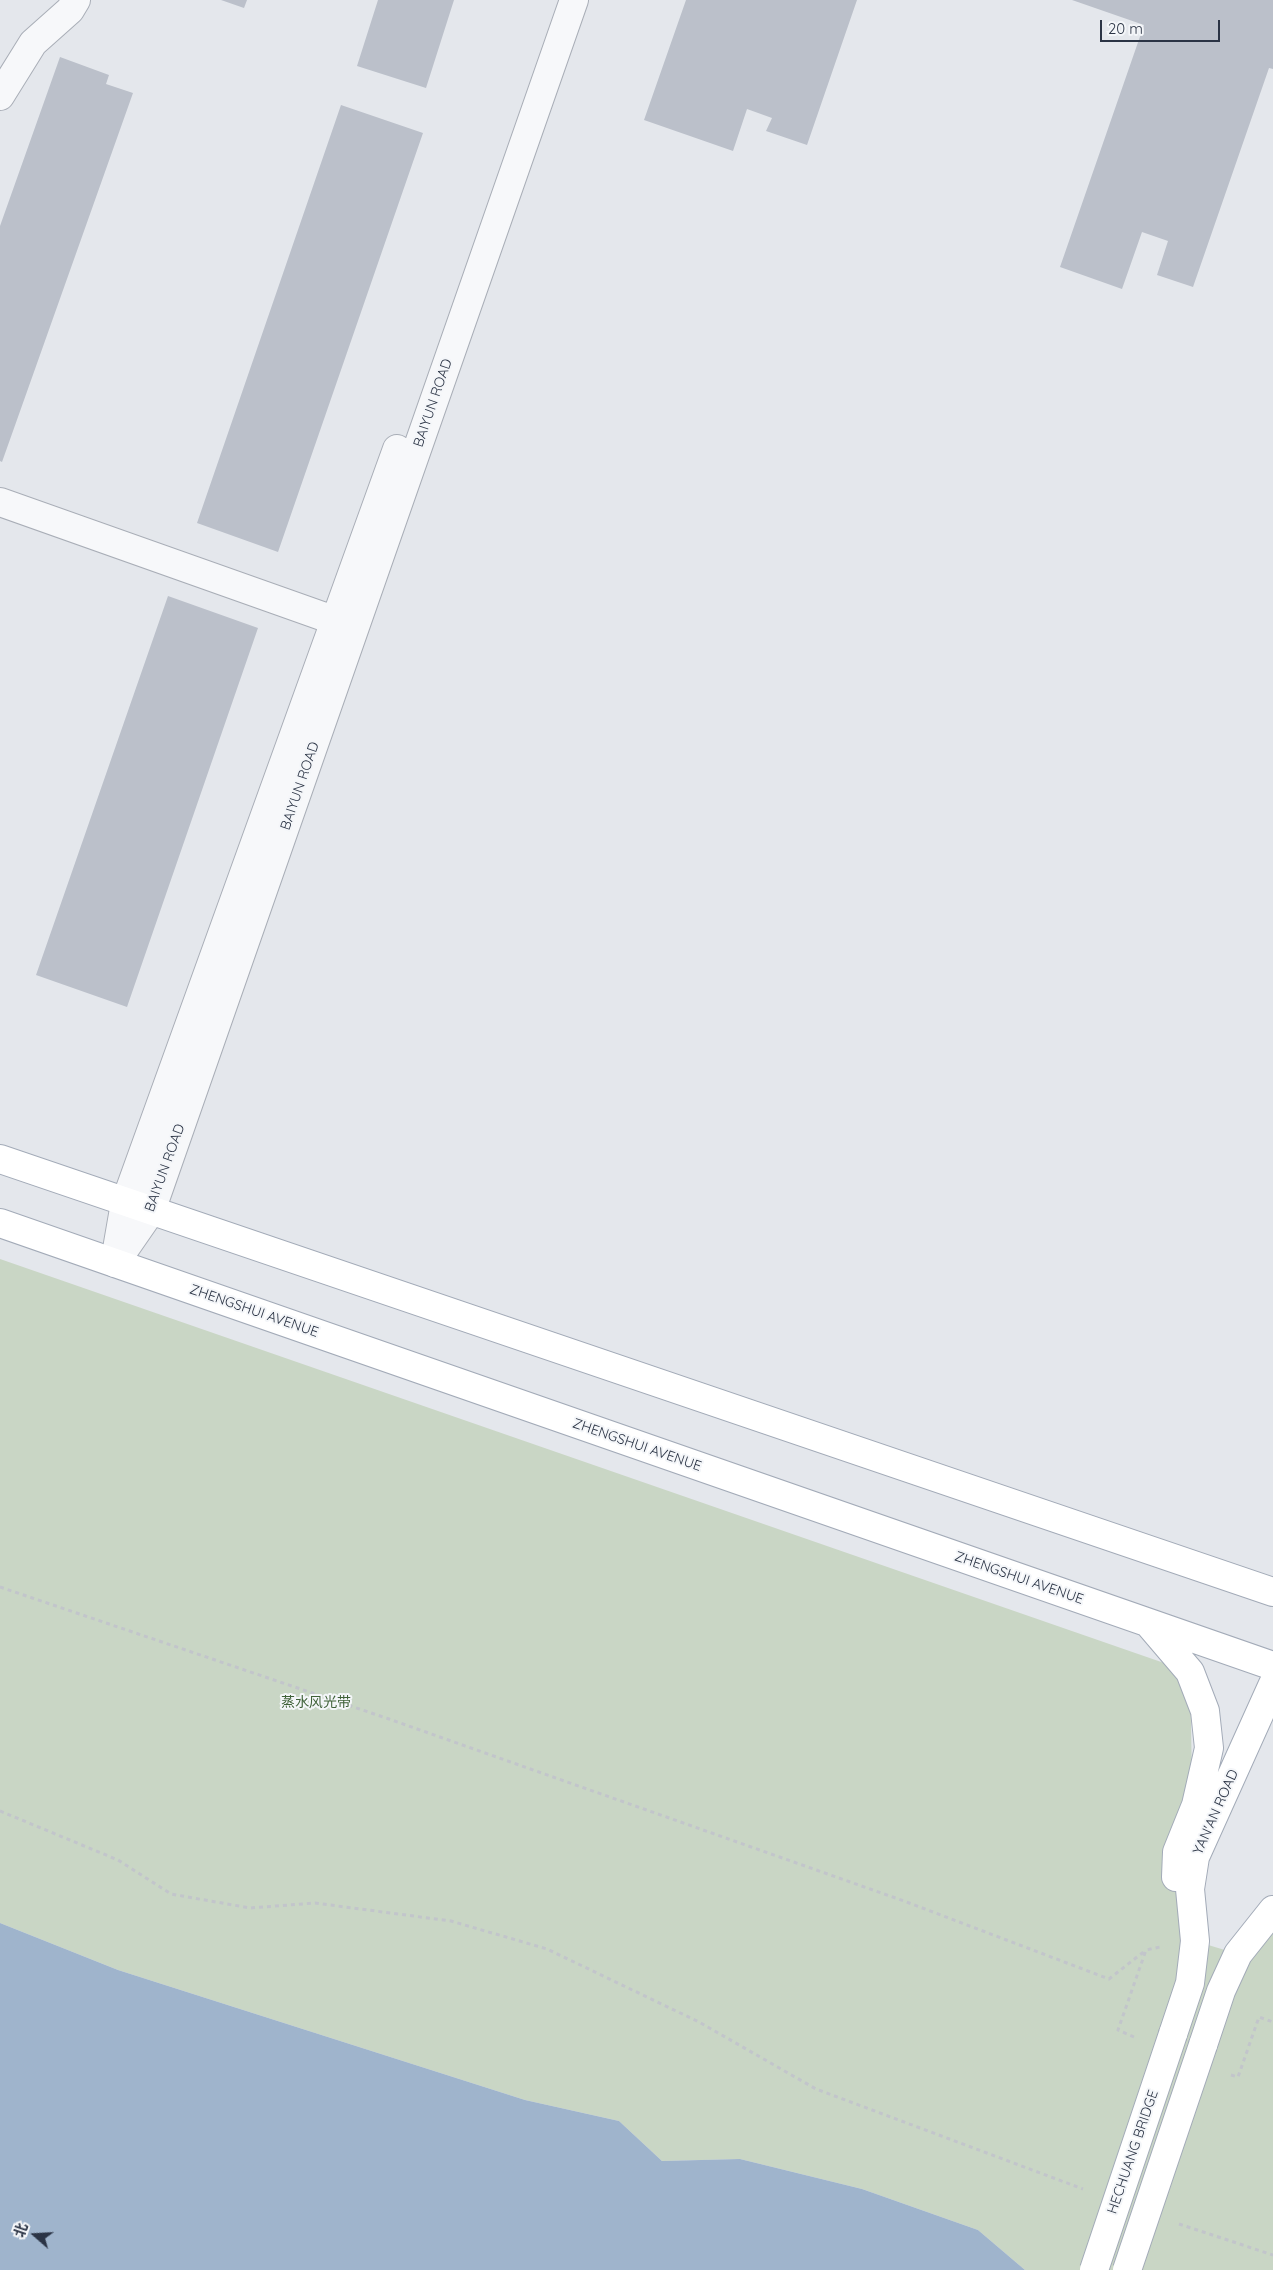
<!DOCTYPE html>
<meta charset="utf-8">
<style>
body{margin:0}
#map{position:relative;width:1273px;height:2270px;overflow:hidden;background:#e4e7ec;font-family:Quicksand,"Noto Sans SC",sans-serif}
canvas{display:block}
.north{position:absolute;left:10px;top:2210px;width:50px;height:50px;-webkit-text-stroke:4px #f4f6f9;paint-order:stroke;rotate:289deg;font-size:14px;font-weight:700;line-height:20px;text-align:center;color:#2b3445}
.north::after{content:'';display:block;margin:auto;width:18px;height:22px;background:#2b3445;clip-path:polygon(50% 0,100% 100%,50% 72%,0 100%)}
.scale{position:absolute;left:1100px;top:20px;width:120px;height:22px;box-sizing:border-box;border:2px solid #2b3445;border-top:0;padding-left:6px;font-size:15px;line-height:18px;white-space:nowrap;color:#2b3445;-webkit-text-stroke:4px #f4f6f9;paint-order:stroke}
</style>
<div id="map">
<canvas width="1273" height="2270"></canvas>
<div class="north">北</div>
<div class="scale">20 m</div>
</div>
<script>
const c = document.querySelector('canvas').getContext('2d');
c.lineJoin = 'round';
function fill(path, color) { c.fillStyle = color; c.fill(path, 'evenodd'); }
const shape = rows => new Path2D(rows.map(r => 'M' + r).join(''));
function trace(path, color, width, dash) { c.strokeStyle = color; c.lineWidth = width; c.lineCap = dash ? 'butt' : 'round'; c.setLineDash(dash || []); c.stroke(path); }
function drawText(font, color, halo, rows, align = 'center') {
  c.font = font + ' Quicksand,"Noto Sans SC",sans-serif'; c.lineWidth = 4; c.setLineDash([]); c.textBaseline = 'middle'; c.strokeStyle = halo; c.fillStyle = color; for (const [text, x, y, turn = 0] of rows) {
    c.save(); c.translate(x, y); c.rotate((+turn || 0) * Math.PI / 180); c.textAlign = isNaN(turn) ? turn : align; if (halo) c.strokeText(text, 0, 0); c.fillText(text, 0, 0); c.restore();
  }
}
fill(shape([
 [0,1259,1190,1672,1195,1941,1238,1954,1273,1912,1273,2270,1025,2270,978,2230,862,2189,740,2159,662,2161,619,2121,525,2100,118,1970,0,1923]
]), '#c9d6c5');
fill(shape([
 [0,1923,118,1970,525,2100,619,2121,662,2161,740,2159,862,2189,978,2230,1025,2270,0,2270]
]), '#9fb4cc');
fill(shape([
 [221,0,247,0,244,8],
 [378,0,454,0,426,88,357,66],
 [686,0,857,0,807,145,766,131,772,118,747,109,733,151,644,120],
 [1072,0,1273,0,1273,69,1269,68,1193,287,1157,275,1168,241,1142,232,1122,289,1060,267,1144,25],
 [60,57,109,75,106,84,133,93,2,462,0,461,0,226],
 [341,105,423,133,278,552,197,523],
 [168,596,258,628,127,1007,36,975]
]), '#bbc0ca');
const minor = shape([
 [0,96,33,43,70,10,76,0],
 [0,502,336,621],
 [116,1255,125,1203,397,449],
 [115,1263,151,1211,574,0]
]);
const major = shape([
 [0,1159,1273,1592],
 [0,1223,1273,1666],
 [1149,1624,1190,1672,1205,1711,1209,1748,1196,1805,1177,1852,1176,1877],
 [1173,2034,1190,1983,1195,1941,1190,1889,1195,1857,1273,1684],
 [1203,2045,1221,1991,1238,1954,1273,1910]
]);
trace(minor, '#a9aeb7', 30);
trace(major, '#a3abb8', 30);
trace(shape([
 [0,1587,389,1719,904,1901,1109,1979,1146,1950],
 [0,1811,118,1860,171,1894,250,1908,315,1903,451,1921,547,1949,699,2022,816,2089,1083,2189],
 [1134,2037,1118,2030,1146,1950,1160,1947],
 [1231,2075,1238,2077,1259,2017,1273,2022],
 [1179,2224,1273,2255]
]), '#c2c5cb', 3, [4, 4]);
trace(minor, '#f7f8fa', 28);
trace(major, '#fff', 28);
const majorBridge = shape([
 [1094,2270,1173,2034],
 [1127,2270,1203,2045]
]);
trace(majorBridge, '#a3abb8', 30, []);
trace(majorBridge, '#fff', 28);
drawText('14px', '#2b3445', '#f4f6f9', [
 ["BAIYUN ROAD",433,403,-71],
 ["BAIYUN ROAD",300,786,-71],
 ["BAIYUN ROAD",165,1168,-70],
 ["ZHENGSHUI AVENUE",254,1311,19],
 ["ZHENGSHUI AVENUE",637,1445,19],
 ["ZHENGSHUI AVENUE",1019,1578,19],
 ["YAN'AN ROAD",1216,1812,-66],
 ["HECHUANG BRIDGE",1133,2152,-71]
]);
drawText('14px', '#3f6138', '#f4f6f9', [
 ["蒸水风光带",316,1703]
]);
</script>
